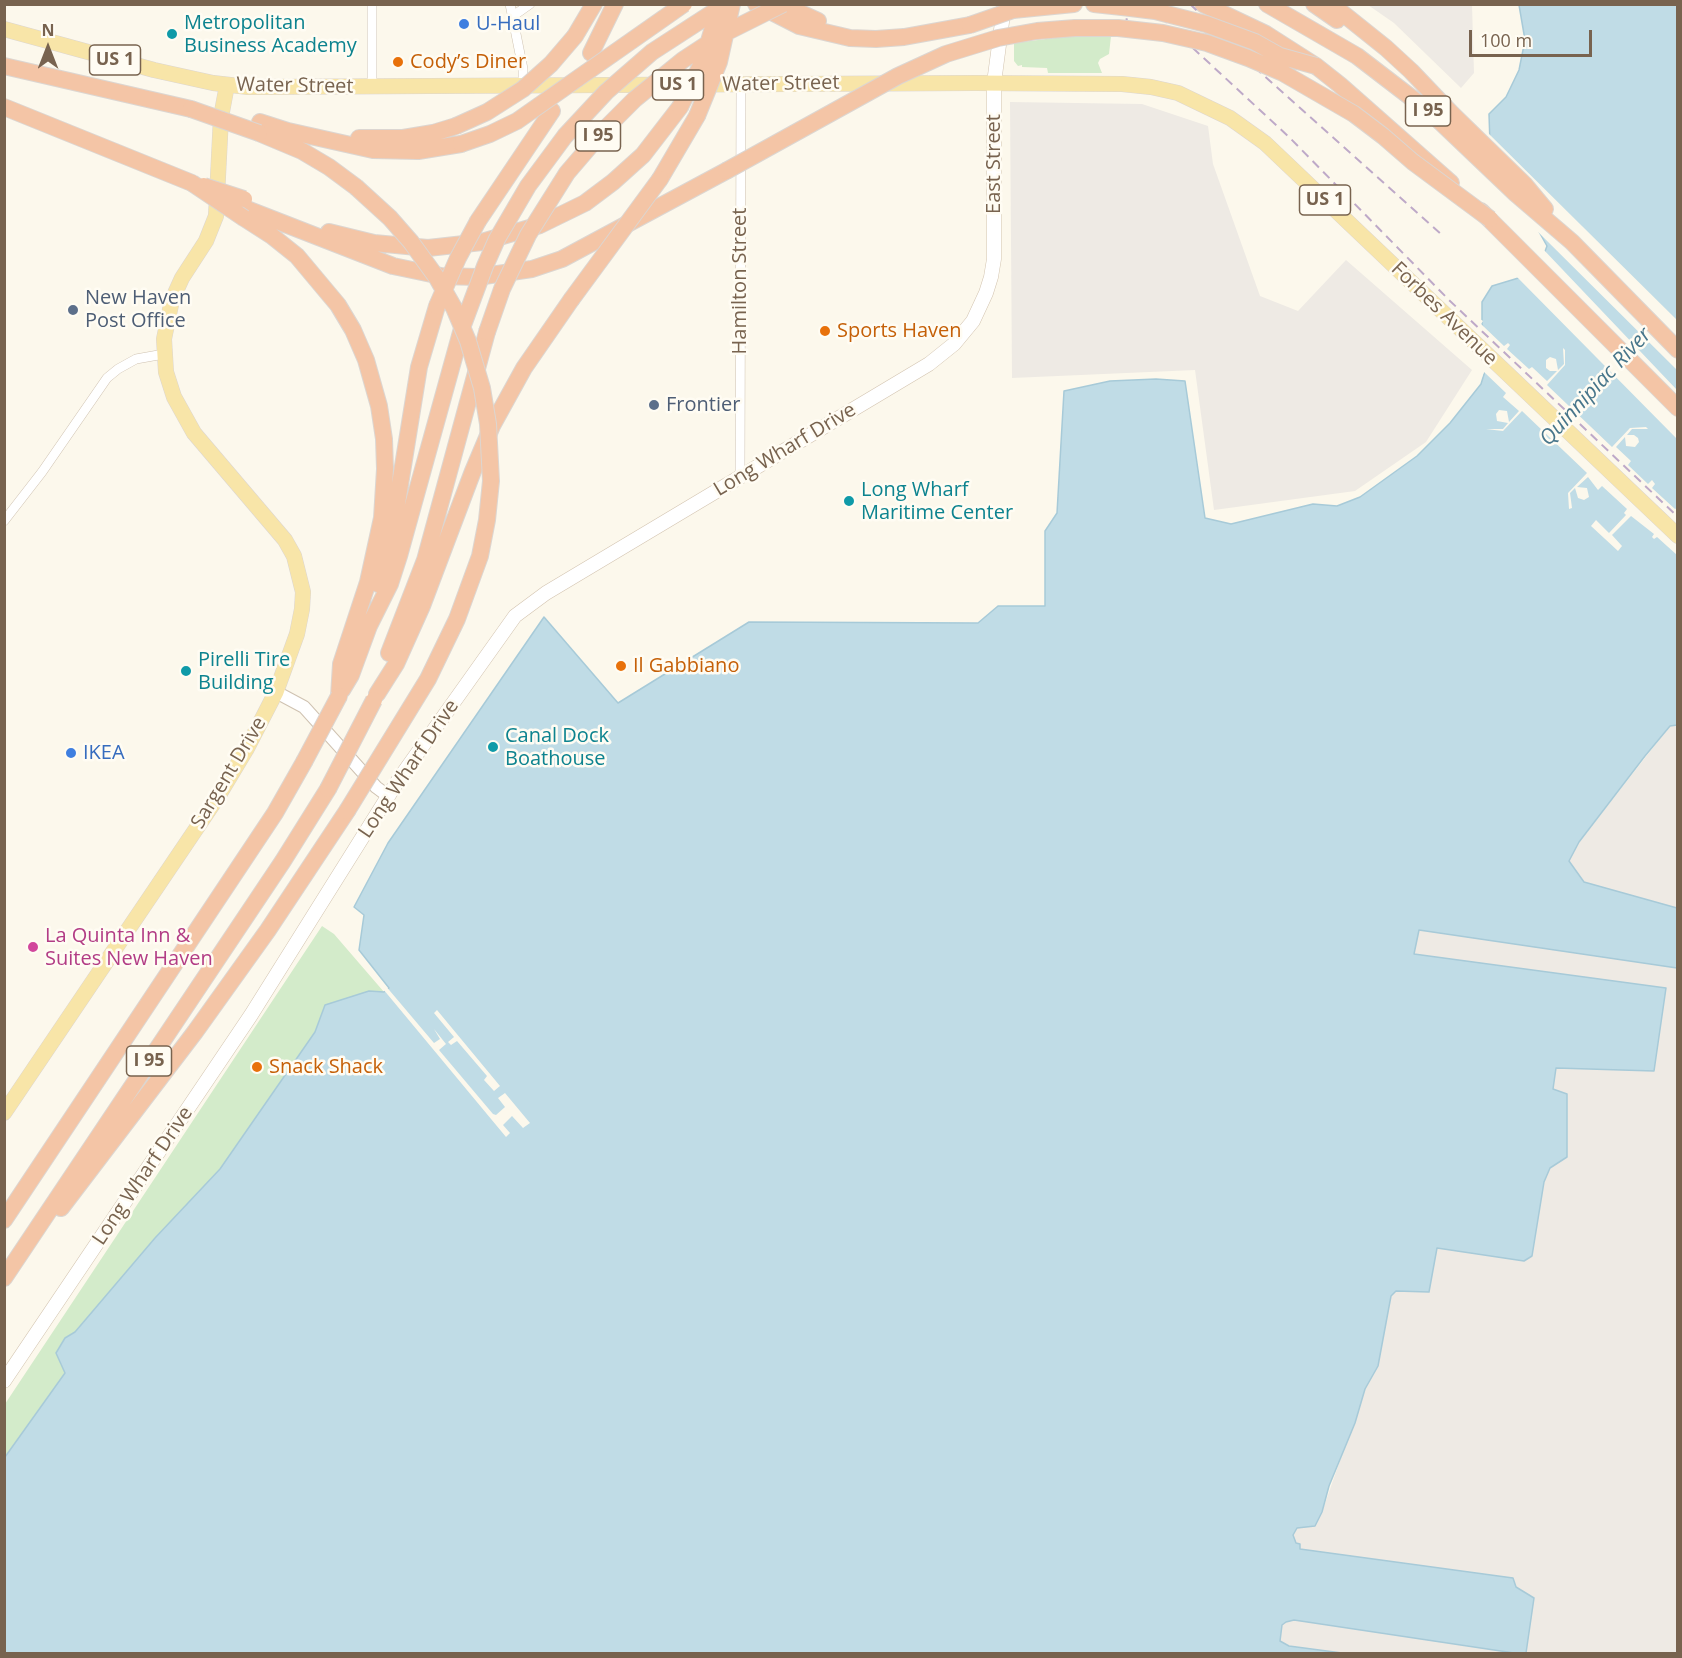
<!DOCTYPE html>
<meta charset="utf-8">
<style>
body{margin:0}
#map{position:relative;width:1682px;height:1658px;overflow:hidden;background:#fcf8ec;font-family:"Open Sans",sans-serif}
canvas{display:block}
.frame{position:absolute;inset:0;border:6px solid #78634f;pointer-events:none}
.north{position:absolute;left:18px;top:18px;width:60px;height:60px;-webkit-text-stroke:4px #fffcf3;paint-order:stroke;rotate:0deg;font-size:16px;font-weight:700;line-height:24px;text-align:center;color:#78634f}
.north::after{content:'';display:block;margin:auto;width:21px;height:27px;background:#78634f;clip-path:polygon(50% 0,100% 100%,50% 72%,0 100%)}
.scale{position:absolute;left:1469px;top:30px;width:123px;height:27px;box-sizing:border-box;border:3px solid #78634f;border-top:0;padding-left:8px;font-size:18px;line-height:21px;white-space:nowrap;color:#78634f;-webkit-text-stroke:4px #fffcf3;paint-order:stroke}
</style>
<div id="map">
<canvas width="1682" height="1658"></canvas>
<div class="frame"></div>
<div class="north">N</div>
<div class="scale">100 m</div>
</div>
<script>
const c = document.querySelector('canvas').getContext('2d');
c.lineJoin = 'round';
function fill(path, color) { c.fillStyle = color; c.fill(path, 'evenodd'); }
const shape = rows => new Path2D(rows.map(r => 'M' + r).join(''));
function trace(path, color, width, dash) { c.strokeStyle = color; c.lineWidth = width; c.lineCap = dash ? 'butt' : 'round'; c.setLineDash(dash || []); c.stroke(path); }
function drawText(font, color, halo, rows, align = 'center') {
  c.font = font + ' "Open Sans",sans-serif'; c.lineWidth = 5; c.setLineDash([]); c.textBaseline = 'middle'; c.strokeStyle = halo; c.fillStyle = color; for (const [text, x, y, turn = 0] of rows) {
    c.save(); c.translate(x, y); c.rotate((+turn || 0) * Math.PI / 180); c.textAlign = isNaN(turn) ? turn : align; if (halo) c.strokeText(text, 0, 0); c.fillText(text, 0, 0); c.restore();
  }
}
fill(shape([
 [1368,5,1472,5,1474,73,1461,88,1394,23],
 [1010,102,1142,104,1208,126,1213,164,1260,296,1298,311,1346,260,1472,370,1426,442,1355,491,1214,510,1195,370,1012,378],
 [1677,725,1677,908,1584,882,1569,861,1579,842,1670,726],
 [1419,930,1677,968,1677,1653,1526,1653,1534,1598,1516,1587,1513,1578,1299,1549,1293,1539,1293,1535,1297,1528,1307,1526,1322,1512,1365,1389,1378,1366,1390,1296,1437,1248,1524,1261,1532,1256,1544,1182,1550,1168,1553,1089,1556,1067,1653,1071,1666,988,1414,954],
 [1294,1620,1514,1653,1342,1653,1289,1646,1280,1641,1279,1633,1282,1625,1286,1622]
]), '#eeeae4');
fill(shape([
 [1070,36,1111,36,1109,54,1100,59,1098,63,1102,73,1048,73,1047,68,1022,67,1022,65,1018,66,1014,61,1014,43],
 [322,926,334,934,384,992,369,991,325,1005,315,1032,220,1169,155,1238,75,1332,65,1338,56,1353,65,1373,5,1457,5,1404]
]), '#d3ebca');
const water = shape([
 [1519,5,1677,5,1677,725,1670,726,1645,756,1579,842,1569,861,1584,882,1677,908,1677,968,1419,930,1414,954,1666,988,1654,1071,1556,1068,1553,1089,1567,1094,1567,1157,1550,1168,1544,1182,1532,1256,1524,1261,1437,1248,1429,1292,1396,1291,1391,1296,1378,1366,1365,1389,1355,1423,1329,1486,1322,1512,1315,1526,1297,1528,1293,1535,1296,1543,1300,1544,1300,1549,1513,1578,1516,1587,1534,1598,1526,1653,1514,1653,1294,1620,1286,1622,1282,1625,1280,1641,1289,1646,1342,1653,5,1654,5,1457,65,1373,56,1353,65,1338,75,1332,155,1238,220,1169,315,1032,325,1005,369,991,384,992,389,988,359,950,364,915,354,907,388,843,544,617,618,703,749,622,978,623,998,606,1045,606,1045,531,1057,513,1064,391,1110,381,1156,379,1185,381,1205,518,1231,524,1313,504,1337,506,1360,497,1417,456,1450,423,1481,384,1490,355,1482,324,1482,302,1492,286,1525,276,1541,262,1547,246,1490,144,1489,114,1506,97,1519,70,1525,40,1519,5]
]);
fill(water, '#c0dce6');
trace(water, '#a7cad8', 1.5);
fill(shape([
 [1487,132,1677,320,1677,370,1534,228,1488,145],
 [1543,249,1677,390,1677,439,1515,275,1523,273,1538,260],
 [1480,319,1483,321,1481,324,1504,346,1508,343,1510,345,1507,349,1529,369,1532,367,1547,381,1557,371,1550,371,1546,368,1546,360,1550,357,1556,359,1558,370,1564,364,1563,348,1565,350,1565,365,1547,385,1612,447,1630,428,1646,427,1648,429,1632,429,1627,435,1634,435,1638,438,1639,442,1635,447,1626,446,1625,437,1616,447,1631,461,1628,465,1648,484,1652,480,1655,484,1652,488,1675,509,1677,508,1677,555,1657,537,1654,539,1652,537,1654,534,1631,516,1612,535,1622,546,1618,551,1591,526,1596,520,1609,533,1626,515,1624,513,1627,509,1602,486,1598,490,1588,477,1577,487,1587,488,1589,497,1584,500,1578,498,1575,488,1570,493,1572,508,1569,509,1568,493,1587,473,1522,411,1503,431,1486,429,1503,429,1508,423,1497,421,1496,414,1499,410,1507,411,1509,422,1519,411,1503,397,1506,393,1484,372,1482,377,1480,376,1486,355,1479,324],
 [368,965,434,1043,440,1039,434,1029,446,1044,439,1050,493,1114,496,1115,505,1107,498,1098,505,1093,530,1123,523,1128,512,1116,503,1125,510,1133,506,1137,383,989,385,987],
 [437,1010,500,1086,494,1091,484,1080,487,1076,457,1041,451,1045,448,1042,454,1037,434,1013]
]), '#fcf8ec');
const minor = shape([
 [372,4,372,87],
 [510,4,523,69,523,86],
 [513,16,530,4],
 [740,477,741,85],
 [4,521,42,472,107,378,118,369,136,359,164,354]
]);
const tertiary = shape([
 [276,692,304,707,376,787,388,796]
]);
const secondary = shape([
 [4,1381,251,1015,399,779,515,616,546,593,929,364,954,344,973,321,986,293,991,277,994,259,994,83,1004,7]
]);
const primary = shape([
 [4,29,154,70,213,83,248,87,975,83,1122,84,1151,87,1178,93,1230,118,1265,143,1678,536],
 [4,1113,219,795,246,750,276,692,297,634,302,609,303,592,294,556,285,540,194,433,174,397,166,372,164,339,172,300,182,278,206,241,216,216,221,117,227,85]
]);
const motorway = shape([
 [756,4,799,26,850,38,876,39,904,37,970,25],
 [781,4,818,21],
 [1094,4,1122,7],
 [1203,4,1266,34,1316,66,1340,85,1451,183],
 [1267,4,1357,56,1430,112,1516,194,1572,242,1678,350],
 [1314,4,1337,20],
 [1331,4,1386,48,1411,71,1452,114,1525,185,1545,209],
 [1013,10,1074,4],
 [575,36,594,4],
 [591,53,615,4],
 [4,66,191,109],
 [4,107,192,183],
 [260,122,288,131,373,150,418,151,461,144],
 [259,133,302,151,329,167,356,187],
 [359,138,403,138,433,133,456,126],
 [660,179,697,116],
 [244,208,393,266,441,276,477,277,532,269,562,259,726,171],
 [1481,211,1678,408],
 [244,218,272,236,297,256,338,305,353,330,366,360,379,406,384,439,385,469,382,518,368,582,341,664,339,696],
 [478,221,552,111],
 [329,232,374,243,428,248,482,242,540,225,585,203,613,182,643,155,680,107],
 [378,584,392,534,419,367,437,306],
 [389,653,425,560,487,332],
 [342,690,351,675,369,626,390,584,399,556,463,325],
 [377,694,396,664,422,606,473,471,492,426,524,368,571,300],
 [61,1208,195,1032,268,930,347,811],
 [4,1220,275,813,304,762],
 [4,1278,283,861,328,789]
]);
trace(minor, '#cfc2b1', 10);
trace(tertiary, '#cfc2b1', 14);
trace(secondary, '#d2c3af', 15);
trace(primary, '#dcd6d1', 16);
trace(motorway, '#dcd6d1', 18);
trace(minor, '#fff', 9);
trace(tertiary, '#fff', 12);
trace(secondary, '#fff', 14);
trace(primary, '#f8e5a8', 15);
trace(motorway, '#f4c5a6', 16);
trace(shape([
 [1122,4,1128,24],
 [1152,4,1160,16,1181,37,1289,137,1449,300,1678,517],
 [1190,4,1261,73,1442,235]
]), '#bea9c8', 2, [9, 6]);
const motorwayBridge = shape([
 [1122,7,1155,11,1206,24,1255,42,1280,56,1316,66],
 [970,25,1013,10],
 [680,107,703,61,720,4],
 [191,109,259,133],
 [697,116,719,62,732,4],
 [456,126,487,112,523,89,551,64,575,36],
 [461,144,490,134,517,121,684,4],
 [726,171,898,76,946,54,998,38,1037,31,1075,28,1118,28,1163,33,1207,43,1248,58,1283,73,1354,114,1383,136,1413,162,1490,219],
 [192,183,244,218],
 [204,186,244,199],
 [571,300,660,179],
 [437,306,458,258,478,221],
 [463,325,485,266,497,239,528,186,565,136,606,92,652,52,726,4],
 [487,332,502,289,528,235,567,173,603,131,635,99,683,60,721,35,783,4],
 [304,762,339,696],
 [328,789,374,700],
 [347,811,428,679,457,619,480,556,487,520,491,481,488,424,482,388,468,341,454,308,437,278,411,242,390,218,356,187]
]);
trace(motorwayBridge, '#dcd6d1', 18, []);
trace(motorwayBridge, '#f4c5a6', 16);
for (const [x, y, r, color] of [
 [464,24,6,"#3f7fe0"],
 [172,34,6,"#0f9aa8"],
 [398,62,6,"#e8710a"],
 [73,310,6,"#5c6f8a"],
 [825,331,6,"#e8710a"],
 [654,405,6,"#5c6f8a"],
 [849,501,6,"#0f9aa8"],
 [621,666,6,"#e8710a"],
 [186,671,6,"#0f9aa8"],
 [493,747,6,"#0f9aa8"],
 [71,753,6,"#3f7fe0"],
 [33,947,6,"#d1479c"],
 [257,1067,6,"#e8710a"]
]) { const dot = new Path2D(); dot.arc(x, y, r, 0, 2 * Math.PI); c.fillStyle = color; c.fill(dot); trace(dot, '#fffcf3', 2); }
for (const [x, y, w] of [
 [115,60,51],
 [678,85,51],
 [1428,111,45],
 [598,136,45],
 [1325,200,51],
 [149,1061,45]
]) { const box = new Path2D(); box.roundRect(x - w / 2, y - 15, w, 30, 4.5); c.fillStyle = '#fffcf3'; c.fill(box); trace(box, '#78634f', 1.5); }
drawText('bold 18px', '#78634f', null, [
 ["US 1",115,60],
 ["US 1",678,85],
 ["I 95",1428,111],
 ["I 95",598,136],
 ["US 1",1325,200],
 ["I 95",149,1061]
]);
drawText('20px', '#0d838f', '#fffcf3', [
 ["Metropolitan",184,23],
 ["Business Academy",184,46],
 ["Long Wharf",861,490],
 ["Maritime Center",861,513],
 ["Pirelli Tire",198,660],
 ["Building",198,683],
 ["Canal Dock",505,736],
 ["Boathouse",505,759]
], 'left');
drawText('20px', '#366cbe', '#fffcf3', [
 ["U-Haul",476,24],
 ["IKEA",83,753]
], 'left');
drawText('20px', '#c56008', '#fffcf3', [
 ["Cody’s Diner",410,62],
 ["Sports Haven",837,331],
 ["Il Gabbiano",633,666],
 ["Snack Shack",269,1067]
], 'left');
drawText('20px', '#78634f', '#fffcf3', [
 ["Water Street",781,84,-1],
 ["Water Street",295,86,1],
 ["East Street",994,164,-90],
 ["Hamilton Street",740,281,-90],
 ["Forbes Avenue",1444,314,44],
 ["Long Wharf Drive",785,450,-31],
 ["Long Wharf Drive",409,769,-56],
 ["Sargent Drive",229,773,-59],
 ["Long Wharf Drive",143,1176,-56]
]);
drawText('20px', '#4e5e75', '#fffcf3', [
 ["New Haven",85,298],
 ["Post Office",85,321],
 ["Frontier",666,405]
], 'left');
drawText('20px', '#b23c85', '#fffcf3', [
 ["La Quinta Inn &",45,936],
 ["Suites New Haven",45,959]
], 'left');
drawText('italic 21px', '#48768b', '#fffcf3', [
 ["Quinnipiac River",1596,387,-47]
]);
</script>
